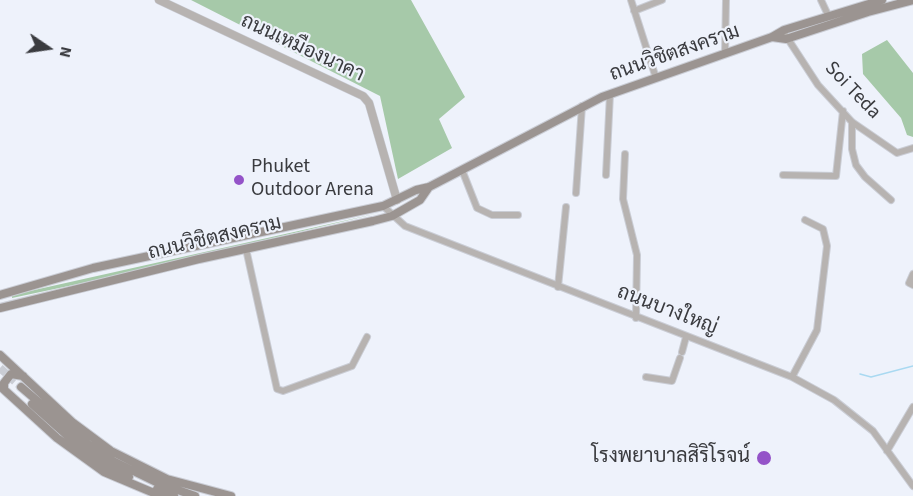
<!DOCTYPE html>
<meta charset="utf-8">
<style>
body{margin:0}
#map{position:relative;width:913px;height:496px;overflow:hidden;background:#eef2fb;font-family:"Source Sans 3",sans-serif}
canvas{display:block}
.north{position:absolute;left:18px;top:18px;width:60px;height:60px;-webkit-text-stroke:4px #eef2fb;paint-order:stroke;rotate:103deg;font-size:16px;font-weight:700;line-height:24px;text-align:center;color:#3a3b3f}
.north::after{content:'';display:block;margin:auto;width:21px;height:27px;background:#3a3b3f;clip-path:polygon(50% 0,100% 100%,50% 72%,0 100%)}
</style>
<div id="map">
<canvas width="913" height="496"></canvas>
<div class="north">N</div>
</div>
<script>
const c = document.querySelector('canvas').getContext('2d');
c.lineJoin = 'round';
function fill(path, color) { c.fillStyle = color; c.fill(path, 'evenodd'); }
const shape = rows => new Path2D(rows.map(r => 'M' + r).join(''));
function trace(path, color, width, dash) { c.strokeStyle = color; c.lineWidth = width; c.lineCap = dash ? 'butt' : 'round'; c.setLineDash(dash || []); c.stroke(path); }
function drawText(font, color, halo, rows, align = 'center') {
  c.font = font + ' "Source Sans 3",Sarabun,sans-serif'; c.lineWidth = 4.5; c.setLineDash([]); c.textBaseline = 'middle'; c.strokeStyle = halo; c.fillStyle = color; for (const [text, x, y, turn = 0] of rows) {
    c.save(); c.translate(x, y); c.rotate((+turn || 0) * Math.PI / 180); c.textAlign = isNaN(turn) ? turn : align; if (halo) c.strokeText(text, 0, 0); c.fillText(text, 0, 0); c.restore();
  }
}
fill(shape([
 [191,0,411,0,465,97,439,119,452,148,398,179,380,96],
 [887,40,913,73,913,137,907,135,901,118,863,74,862,54],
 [379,213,78,284,12,298,12,295]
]), '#a6c9a9');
trace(shape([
 [860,374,871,377,913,366]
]), '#a9d9f1', 1.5);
trace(shape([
 [0,368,21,387]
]), '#cacdd5', 8, [8, 4]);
const minor = shape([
 [631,0,656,78],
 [821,0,828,15],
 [634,11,662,0],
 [786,36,818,85,852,122,897,153,913,148],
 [725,54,726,0],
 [852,122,852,149,856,165,865,177,891,200],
 [625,154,623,199,637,255,636,318],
 [462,170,477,208,492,215,518,215],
 [606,175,610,94],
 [783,175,836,176,843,111],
 [576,193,582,106],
 [383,206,405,226,792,377,834,400,873,431,913,486],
 [246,249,277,389,283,391,352,366,367,337],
 [913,274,909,283,913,285],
 [558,287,566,207],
 [682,352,686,337],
 [646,377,672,381,680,358],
 [792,377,817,330,827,246,823,229,805,220],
 [887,451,913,407]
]);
const tertiary = shape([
 [159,0,363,96,369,103,397,200]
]);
const secondary = shape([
 [772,37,786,39,868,12,913,0],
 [0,295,93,268,383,206,416,190,429,187,602,97,772,37,784,30,882,0],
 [0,308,199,259,373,221,392,216,420,200,429,187],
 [0,355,72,422,111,451,167,479,231,496],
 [0,386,57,438,104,472,161,496],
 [21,387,88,444,113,461,158,483,195,496],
 [4,389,4,383,11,374,23,376],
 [32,404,70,438,109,467,129,477],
 [157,489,174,496]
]);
trace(minor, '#cacdd5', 8);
trace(tertiary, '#cacdd5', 9);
trace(secondary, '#cacdd5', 10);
trace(minor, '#b7b3b1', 6);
trace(tertiary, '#b7b3b1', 8);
trace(secondary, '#9b9491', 8);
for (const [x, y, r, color] of [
 [239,180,6,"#9453c8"],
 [764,458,8,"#9453c8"]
]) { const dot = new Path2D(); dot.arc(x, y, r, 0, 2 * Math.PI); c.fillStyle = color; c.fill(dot); trace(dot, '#eef2fb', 2); }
drawText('20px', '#3a3b3f', '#eef2fb', [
 ["ถนนเหมืองนาคา",302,49,25],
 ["ถนนวิชิตสงคราม",675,54,-19],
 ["Soi Teda",852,91,46],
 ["ถนนวิชิตสงคราม",215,239,-13],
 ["ถนนบางใหญ่",667,311,21]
]);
drawText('20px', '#3a3b3f', '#eef2fb', [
 ["Phuket",251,168],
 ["Outdoor Arena",251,191],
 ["โรงพยาบาลสิริโรจน์",750,458,"right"]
], 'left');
</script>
